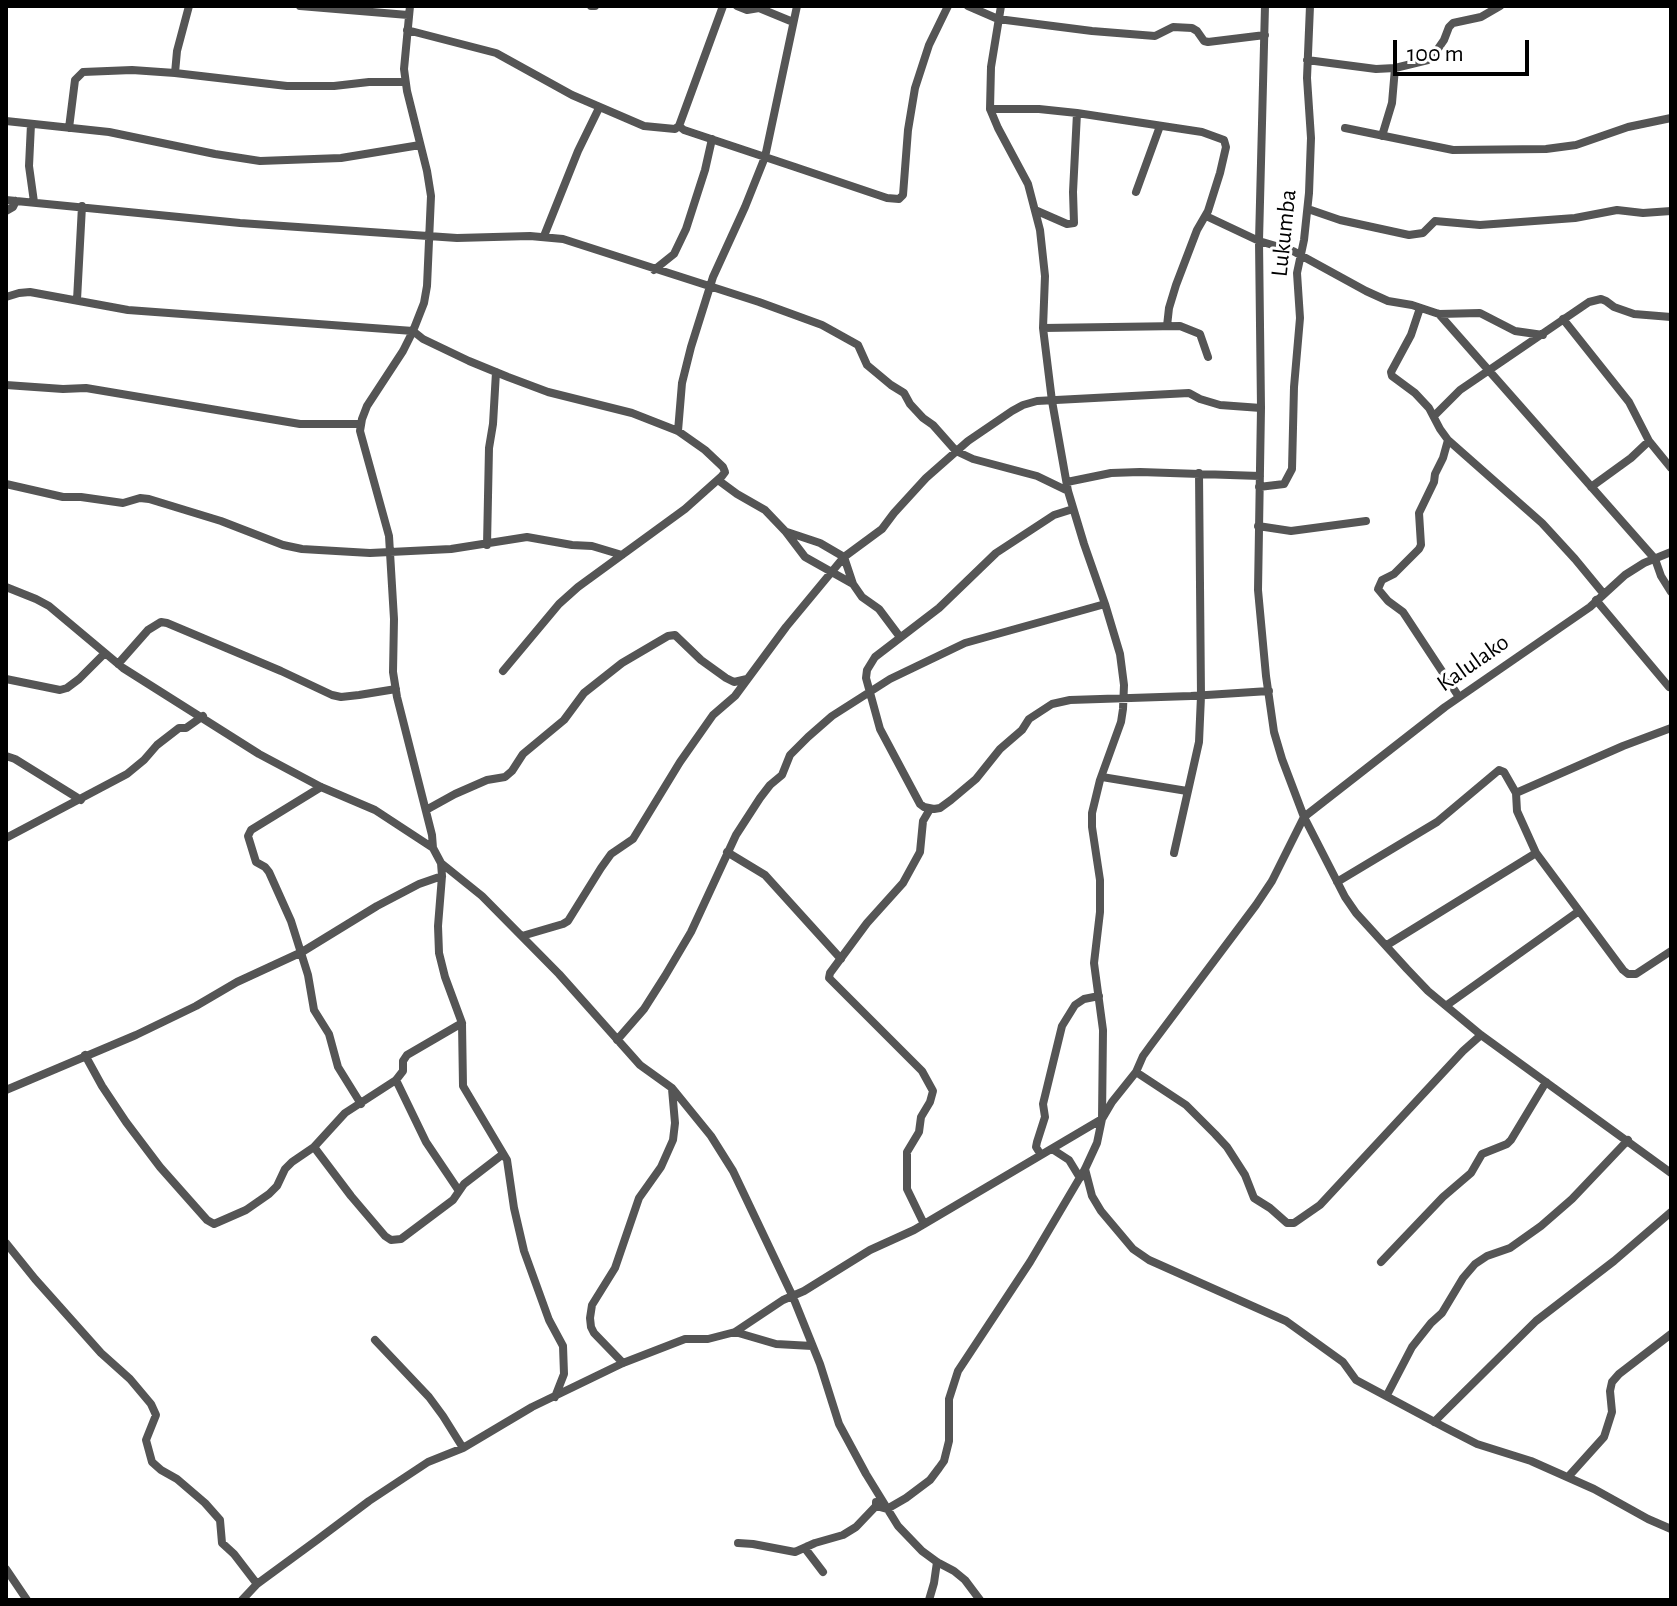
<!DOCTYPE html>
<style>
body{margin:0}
#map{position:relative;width:1677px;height:1606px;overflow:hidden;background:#fff;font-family:"Alegreya Sans",sans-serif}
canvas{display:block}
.frame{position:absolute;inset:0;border:8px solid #000;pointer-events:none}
.scale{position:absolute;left:1393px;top:40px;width:136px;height:36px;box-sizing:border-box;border:4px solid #000;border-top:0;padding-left:10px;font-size:24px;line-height:28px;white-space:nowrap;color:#000;-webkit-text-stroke:6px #fff;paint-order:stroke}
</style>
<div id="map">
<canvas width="1677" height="1606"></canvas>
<div class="frame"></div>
<div class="scale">100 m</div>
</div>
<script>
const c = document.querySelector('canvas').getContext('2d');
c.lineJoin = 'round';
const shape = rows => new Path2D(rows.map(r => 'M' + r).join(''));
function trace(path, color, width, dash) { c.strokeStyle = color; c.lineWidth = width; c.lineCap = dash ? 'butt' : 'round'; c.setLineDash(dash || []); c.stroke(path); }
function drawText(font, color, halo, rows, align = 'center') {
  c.font = font + ' "Alegreya Sans",sans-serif'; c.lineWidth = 6; c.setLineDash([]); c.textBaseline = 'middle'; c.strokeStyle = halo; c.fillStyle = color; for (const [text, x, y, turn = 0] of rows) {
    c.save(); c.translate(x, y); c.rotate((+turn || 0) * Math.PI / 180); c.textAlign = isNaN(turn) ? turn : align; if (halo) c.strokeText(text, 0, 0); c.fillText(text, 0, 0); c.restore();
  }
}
trace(shape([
 [300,6,408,15],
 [410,6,404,69,407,91,427,171,431,196,427,286,424,303,413,331,403,351,367,406,362,419,360,431,389,536,394,619,393,672,397,697,432,835,433,848,441,863,482,896,559,974,640,1065,672,1088,711,1136,733,1171,793,1297,820,1364,839,1424,866,1474,898,1526,922,1551,937,1562,954,1571,965,1580,980,1600],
 [591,6,595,6],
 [737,6,747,10,759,8,793,22],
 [968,6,998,19,1092,31,1155,36,1173,27,1192,28,1197,31,1204,41,1208,42,1265,35],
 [1265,6,1259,241,1261,408,1258,590,1266,676,1274,732,1282,759,1304,817,1345,897,1356,913,1407,969,1428,991,1481,1035,1671,1173],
 [407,30,496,53,572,95,644,126,675,129,679,126,684,130,795,167,887,198,899,199,903,195,908,130,915,88,929,45,948,6],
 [1307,60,1376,69,1395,68,1428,60,1433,56,1444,40,1449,27,1453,23,1481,17,1500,6],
 [175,73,177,51,189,6],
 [990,109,1039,109,1077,113,1202,132,1224,140,1226,147,1220,173,1208,211,1197,230,1176,285,1169,308,1167,326],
 [6,121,109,132,215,154,260,161,341,158,420,145],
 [31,124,29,166,34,202],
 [679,126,723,6],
 [69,128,75,80,83,72,132,70,175,73,287,86,334,86,369,82,405,82],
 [1345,128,1453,150,1546,149,1576,145,1628,127,1671,118],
 [1382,136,1392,103,1395,68],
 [1136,192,1160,126],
 [6,200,240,223,457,238,530,236,563,239,759,302,822,325,858,345,867,365,891,385,904,393,910,404,923,418,933,425,956,451,973,459,1037,476,1068,491],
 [1308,209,1340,220,1409,235,1423,233,1435,221,1480,225,1575,218,1617,210,1643,213,1671,211],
 [1035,210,1067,224,1074,223,1073,192,1077,113],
 [6,211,13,207,16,201],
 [1206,216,1259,241,1293,251,1366,291,1388,301,1412,305,1439,314,1480,313,1515,331,1543,335],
 [544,236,578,151,599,108],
 [654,270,674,254,686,229,705,170,712,139],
 [6,297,19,293,30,292,128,310,413,331,423,339,469,361,508,377,548,392,632,413,678,431,705,450,723,467,725,472,722,476,685,509,578,587,559,604,503,671],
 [77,300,82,206],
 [1420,308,1411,335,1391,372,1392,376,1415,393,1429,408,1440,429,1448,440,1542,523,1575,559,1603,593],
 [1439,314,1655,559,1661,576,1671,592],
 [1563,319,1629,402,1649,441,1671,468],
 [1043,328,1180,326,1200,334,1208,357],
 [6,385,63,389,86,388,300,424,360,424],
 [1434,416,1460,390,1589,302,1601,299,1606,301,1614,307,1634,314,1671,317],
 [678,431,682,383,691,347,713,277,745,207,765,157,797,6],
 [1448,440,1443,458,1435,474,1434,482,1419,513,1421,545,1419,549,1394,574,1382,580,1378,589,1388,601,1403,612,1459,697],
 [718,480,737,494,765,510,786,532,805,557,853,584,862,597,879,609,900,637],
 [1067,482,1111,473,1140,472,1260,476],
 [6,484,63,497,81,497,123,503,140,498,149,499,221,521,283,545,302,549,370,553,451,549,527,537,572,545,592,546,622,555],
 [1259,487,1284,484,1292,469,1294,387,1300,318,1297,273,1304,240,1309,193,1311,138,1307,78,1310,6],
 [1591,487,1631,458,1649,441],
 [1073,509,1054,515,996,553,939,608,875,657,867,670,866,678,880,729,920,804,924,807,934,809,940,808,951,800,976,779,1000,749,1022,730,1029,719,1052,704,1070,700,1191,696,1269,691],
 [1258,526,1291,531,1366,521],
 [787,532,820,543,844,557,853,584],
 [487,545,489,448,493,424,496,372],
 [6,587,36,599,49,606,123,668,259,754,321,787,375,810,433,848],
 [1596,600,1669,687],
 [118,664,148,630,161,622,167,623,281,671,332,695,341,697,359,695,396,689],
 [6,679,60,690,67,688,79,679,105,653],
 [6,756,15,759,81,800],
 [1102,777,1187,791],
 [321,787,251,830,248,836,256,862,265,867,269,872,291,921,308,975,314,1010,329,1034,338,1067,361,1104],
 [1516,793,1623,746,1671,728],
 [426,810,455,794,487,780,505,777,512,771,523,754,564,720,584,693,622,663,668,636,675,635,701,660,726,678,734,682,747,679],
 [6,838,127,774,144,760,157,745,179,728,186,728,203,716],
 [727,852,765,875,841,959],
 [1174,853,1199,742,1201,696,1199,473],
 [441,863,442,876,438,926,439,953,445,977,462,1023,463,1086,507,1160,514,1208,524,1251,549,1320,563,1346,564,1374,555,1397],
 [1337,882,1437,822,1499,770,1504,772,1516,793,1517,811,1536,853,1623,970,1628,974,1636,974,1671,951],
 [522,936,563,924,568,921,601,868,611,854,633,839,680,762,713,715,735,696,786,627,844,557,882,529,894,513,926,478,968,441,1012,411,1023,405,1037,401,1189,393,1200,399,1220,405,1261,408],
 [1387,945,1536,853],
 [1447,1005,1579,911],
 [617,1040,644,1009,665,976,691,932,736,835,760,798,770,785,782,775,790,755,808,737,832,716,890,679,965,643,1105,604],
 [85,1055,102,1086,126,1122,160,1167,207,1220,214,1224,246,1210,269,1194,277,1186,285,1169,292,1162,314,1147,345,1113,396,1080,403,1071,403,1061,407,1055,462,1023],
 [1136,1072,1186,1105,1215,1134,1227,1147,1245,1175,1254,1198,1270,1208,1287,1223,1294,1223,1320,1205,1463,1051,1481,1035],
 [396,1080,426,1142,459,1191],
 [6,1090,136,1035,196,1006,237,982,302,952,377,906,419,884,442,876],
 [314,1147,351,1196,385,1236,391,1240,401,1239,453,1200,464,1184,503,1154],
 [1052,1149,1069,1160,1080,1178],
 [1041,1155,1036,1147,1037,1142,1045,1117,1043,1104,1062,1026,1075,1005,1084,999,1099,996],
 [1085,1169,1092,1196,1101,1211,1133,1249,1149,1260,1286,1321,1343,1362,1356,1380,1444,1427,1477,1444,1531,1461,1594,1489,1648,1519,1671,1529],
 [924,1224,907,1189,907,1152,919,1132,921,1117,930,1102,933,1091,922,1071,829,978,830,973,867,923,903,883,920,852,923,821,930,809],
 [6,1243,35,1279,101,1353,130,1379,151,1404,156,1415,146,1440,152,1462,161,1470,177,1479,205,1503,220,1520,222,1543,234,1554,257,1584],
 [1381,1262,1443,1197,1471,1173,1482,1154,1507,1144,1511,1140,1546,1082],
 [735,1332,776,1344,812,1346],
 [375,1340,429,1397,443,1416,463,1448],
 [623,1363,594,1333,591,1327,590,1318,592,1305,615,1268,639,1198,661,1167,673,1140,675,1123,672,1089],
 [1387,1395,1412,1347,1431,1323,1442,1313,1463,1278,1475,1264,1487,1256,1510,1248,1541,1226,1572,1199,1628,1140],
 [1434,1422,1536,1321,1614,1261,1671,1212],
 [1568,1477,1604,1437,1612,1412,1610,1391,1612,1382,1619,1374,1671,1334],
 [876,1506,887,1509,906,1498,930,1480,939,1468,944,1461,949,1441,949,1399,958,1371,1030,1262,1085,1169,1097,1143,1102,1119,1103,1030,1094,963,1100,912,1100,880,1092,827,1092,813,1100,780,1121,722,1123,709,1124,685,1120,654,1105,604,1084,544,1068,491,1052,401,1043,328,1045,276,1040,230,1028,184,998,128,990,109,991,67,1001,6],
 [738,1543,753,1544,795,1552,815,1543,843,1535,856,1527,876,1506,876,1502],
 [808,1546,807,1551,823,1572],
 [6,1569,27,1600],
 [242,1600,257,1584,317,1540,369,1501,428,1462,463,1448,532,1407,623,1363,685,1339,708,1339,735,1332,783,1300,804,1291,870,1250,914,1230,1102,1119,1112,1102,1136,1072,1143,1056,1151,1045,1256,905,1272,881,1304,817,1445,707,1590,607,1625,575,1644,563,1671,552],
 [929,1600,934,1583,937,1562]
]), '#555', 8);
drawText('24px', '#000', '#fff', [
 ["Lukumba",1284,233,-84],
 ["Kalulako",1473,663,-35]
]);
</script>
